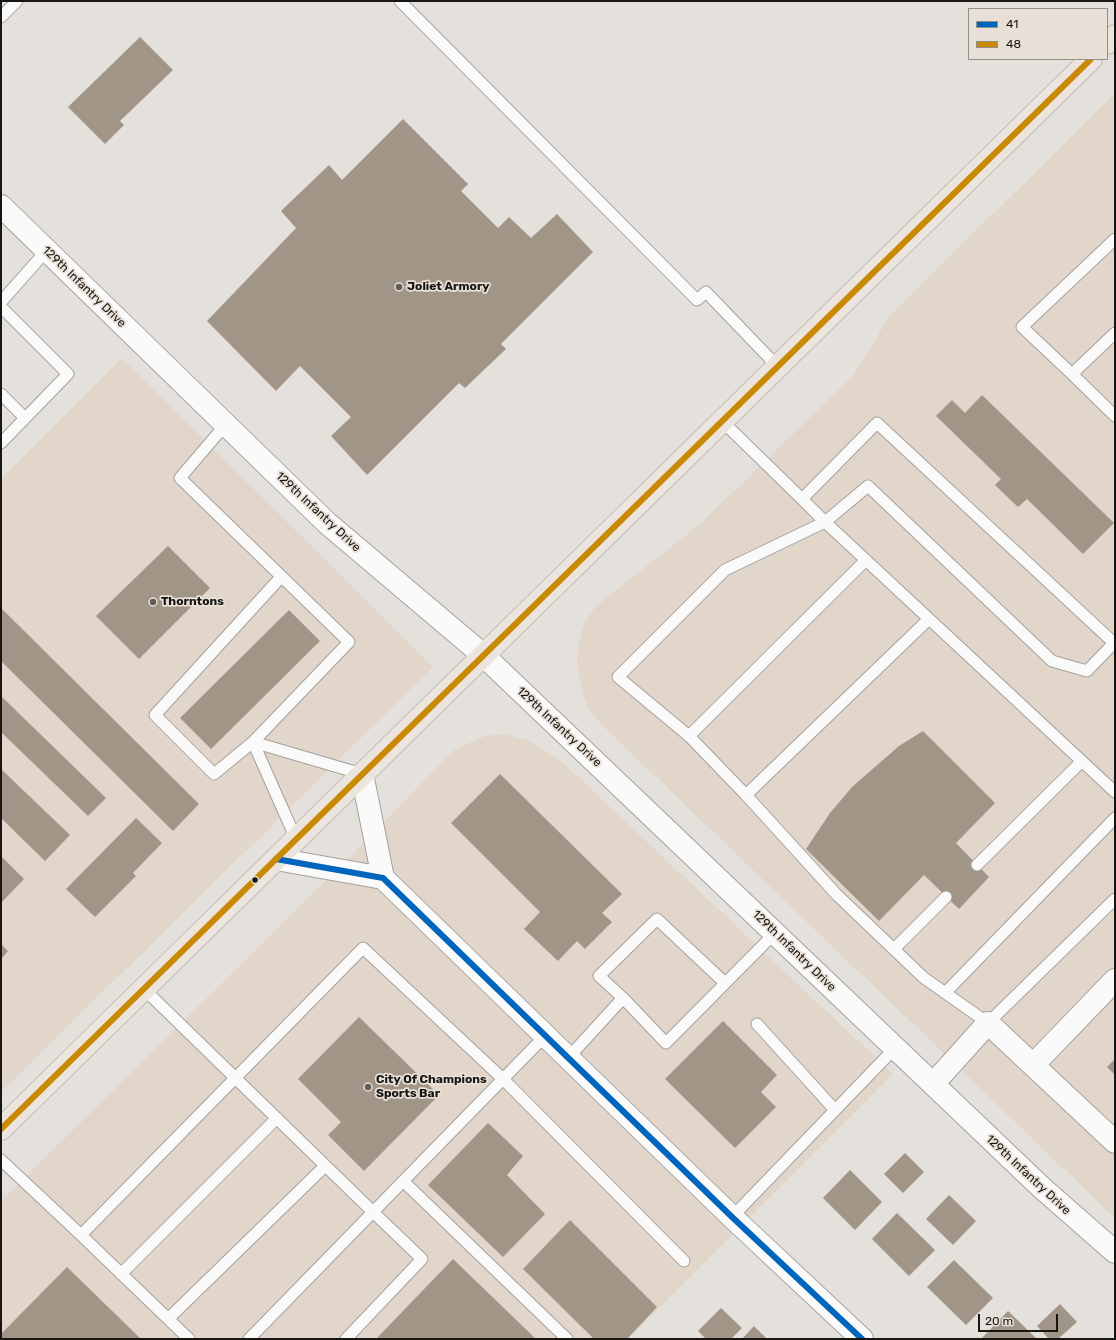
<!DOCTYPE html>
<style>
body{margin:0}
#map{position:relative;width:1116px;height:1340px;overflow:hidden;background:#e4e0db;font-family:Rubik,sans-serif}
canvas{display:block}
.frame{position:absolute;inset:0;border:2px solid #181613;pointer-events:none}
.legend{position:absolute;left:968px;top:8px;width:140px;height:52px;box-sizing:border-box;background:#e8e0d7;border:1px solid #958f89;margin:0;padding:5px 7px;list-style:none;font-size:12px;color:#181613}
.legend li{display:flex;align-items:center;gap:8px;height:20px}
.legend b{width:20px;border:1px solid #958f89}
.scale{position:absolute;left:978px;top:1314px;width:80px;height:18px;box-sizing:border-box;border:2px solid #181613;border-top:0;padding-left:5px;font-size:12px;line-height:14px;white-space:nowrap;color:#181613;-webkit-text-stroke:3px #e8e0d7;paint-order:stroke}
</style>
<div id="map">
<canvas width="1116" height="1340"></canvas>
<div class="frame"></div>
<ul class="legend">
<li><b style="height:5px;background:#0065bd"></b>41</li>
<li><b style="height:5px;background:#ca8904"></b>48</li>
</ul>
<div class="scale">20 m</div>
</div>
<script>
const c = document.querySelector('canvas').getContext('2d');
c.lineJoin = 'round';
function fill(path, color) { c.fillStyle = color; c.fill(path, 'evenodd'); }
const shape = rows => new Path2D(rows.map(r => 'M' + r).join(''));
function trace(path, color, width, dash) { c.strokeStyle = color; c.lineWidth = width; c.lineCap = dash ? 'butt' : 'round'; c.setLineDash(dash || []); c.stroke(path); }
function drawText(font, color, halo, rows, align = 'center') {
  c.font = font + ' Rubik,sans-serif'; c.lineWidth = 3.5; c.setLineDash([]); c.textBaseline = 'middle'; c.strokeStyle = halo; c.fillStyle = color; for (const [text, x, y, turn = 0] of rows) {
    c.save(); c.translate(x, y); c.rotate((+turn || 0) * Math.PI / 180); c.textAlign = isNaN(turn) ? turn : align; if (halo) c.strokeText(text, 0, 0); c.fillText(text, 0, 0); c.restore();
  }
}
fill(shape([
 [1115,93,1115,1218,603,726,589,709,583,695,577,663,579,642,584,624,596,606,699,525,854,375,889,317],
 [122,358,433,667,1,1092,1,479],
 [505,734,527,740,559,759,893,1074,628,1339,1,1339,1,1201,352,855,454,750,485,736]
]), '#e2d5ca');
fill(shape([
 [140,37,173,70,120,121,124,125,105,144,68,107],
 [403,119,468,184,461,191,498,228,509,217,531,238,557,214,593,252,501,344,506,349,465,388,459,383,367,475,331,436,351,417,300,366,276,391,207,321,296,228,281,211,329,165,342,180],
 [982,395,1114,523,1083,554,1027,499,1018,507,995,485,1001,479,936,416,952,400,965,413],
 [168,546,210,588,139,659,96,616],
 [1,608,199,804,173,831,1,661],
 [289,610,320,641,211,749,180,718],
 [1,696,106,798,88,816,1,732],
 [923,731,995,803,956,843,989,877,959,909,924,875,879,921,806,849,830,813,852,787,899,746],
 [1,769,70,835,45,861,1,818],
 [500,774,622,894,602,913,612,922,585,949,577,941,558,961,524,929,540,912,451,823],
 [136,818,162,843,133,873,136,876,95,917,66,889],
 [1,856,24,879,1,903],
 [1,944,8,951,1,959],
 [359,1017,439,1095,364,1171,328,1135,341,1122,298,1079],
 [723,1021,777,1075,761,1092,776,1107,735,1148,665,1079],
 [1115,1059,1115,1075,1107,1067],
 [488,1123,523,1156,507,1175,545,1214,503,1257,428,1185],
 [905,1153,924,1172,903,1193,884,1174],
 [850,1170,882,1202,855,1230,823,1198],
 [949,1195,976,1221,953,1245,926,1219],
 [897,1213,935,1250,909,1276,872,1239],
 [570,1220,657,1307,627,1339,594,1339,523,1269],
 [453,1259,536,1339,376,1339],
 [954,1260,993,1298,966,1325,927,1287],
 [67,1267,141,1339,1,1339,1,1334],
 [1060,1304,1077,1322,1058,1339,1049,1339,1037,1326],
 [721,1308,742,1328,731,1339,706,1339,698,1331],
 [1008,1311,1037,1339,981,1339],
 [754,1326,767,1339,742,1339]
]), '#a19588');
const service = shape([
 [400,1,697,300,706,292,778,367],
 [1,17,17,1],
 [1115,239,1022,327,1072,374,1115,333],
 [1,302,47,250],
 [1,307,68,374,1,443],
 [1072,374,1115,416],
 [1,394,25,418],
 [722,421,802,499,825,522,868,486,1052,661,1087,671,1114,643,877,423,802,499],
 [226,424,180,478,349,642,253,742,214,774,155,715,281,577],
 [866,560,689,736,746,795,837,895,924,978,988,1023,1115,899],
 [689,736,618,677,725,570,825,522,1115,792],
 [253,742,362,774],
 [253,742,296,839],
 [746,795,929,619],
 [977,865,1082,761],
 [894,949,946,897],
 [144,989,373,1212,545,1036],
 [945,993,1115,818],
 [623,998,599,976,657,919,725,983],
 [757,1024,835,1110],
 [568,1058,623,998,666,1043,775,933],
 [1,1160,81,1235,363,948,503,1079,684,1261],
 [403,1181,567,1339],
 [732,1217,895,1048],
 [81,1235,189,1339],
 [121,1274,277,1118],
 [168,1319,325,1166],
 [249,1339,373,1212,422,1259,346,1339]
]);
const minor = shape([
 [362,774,383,878],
 [276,859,383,878,732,1217,862,1339],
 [1033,1065,1115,980],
 [933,1084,988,1023,1115,1142]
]);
const tertiary = shape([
 [1,206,327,523,483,655,1042,1188,1115,1252]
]);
const primary = shape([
 [1107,43,1115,36],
 [1,1129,1091,59]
]);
trace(service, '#a4a19d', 13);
trace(minor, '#a4a19d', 24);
trace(tertiary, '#a4a19d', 24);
trace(primary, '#bebcba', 24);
trace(service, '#fbfafa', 11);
trace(minor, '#fbfafa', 22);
trace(tertiary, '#fbfafa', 22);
trace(primary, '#ebe5de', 22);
trace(shape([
 [276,859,383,878,732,1217,862,1339]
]), '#0065bd', 6);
trace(shape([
 [1,1129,1091,59]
]), '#ca8904', 6);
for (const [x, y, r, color] of [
 [399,287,4,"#5f5d59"],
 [153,602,4,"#5f5d59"],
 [255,880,3.5,"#181613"],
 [368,1087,4,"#5f5d59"]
]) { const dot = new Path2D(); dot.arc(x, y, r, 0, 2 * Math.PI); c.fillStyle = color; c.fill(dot); trace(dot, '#e8e0d7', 1.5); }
drawText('12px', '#181613', '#e8e0d7', [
 ["129th Infantry Drive",84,287,44],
 ["129th Infantry Drive",318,512,43],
 ["129th Infantry Drive",559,727,43],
 ["129th Infantry Drive",794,951,44],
 ["129th Infantry Drive",1028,1175,43]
]);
drawText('bold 12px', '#181613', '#e8e0d7', [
 ["Joliet Armory",407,287],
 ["Thorntons",161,602],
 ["City Of Champions",376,1080],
 ["Sports Bar",376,1094]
], 'left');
</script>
